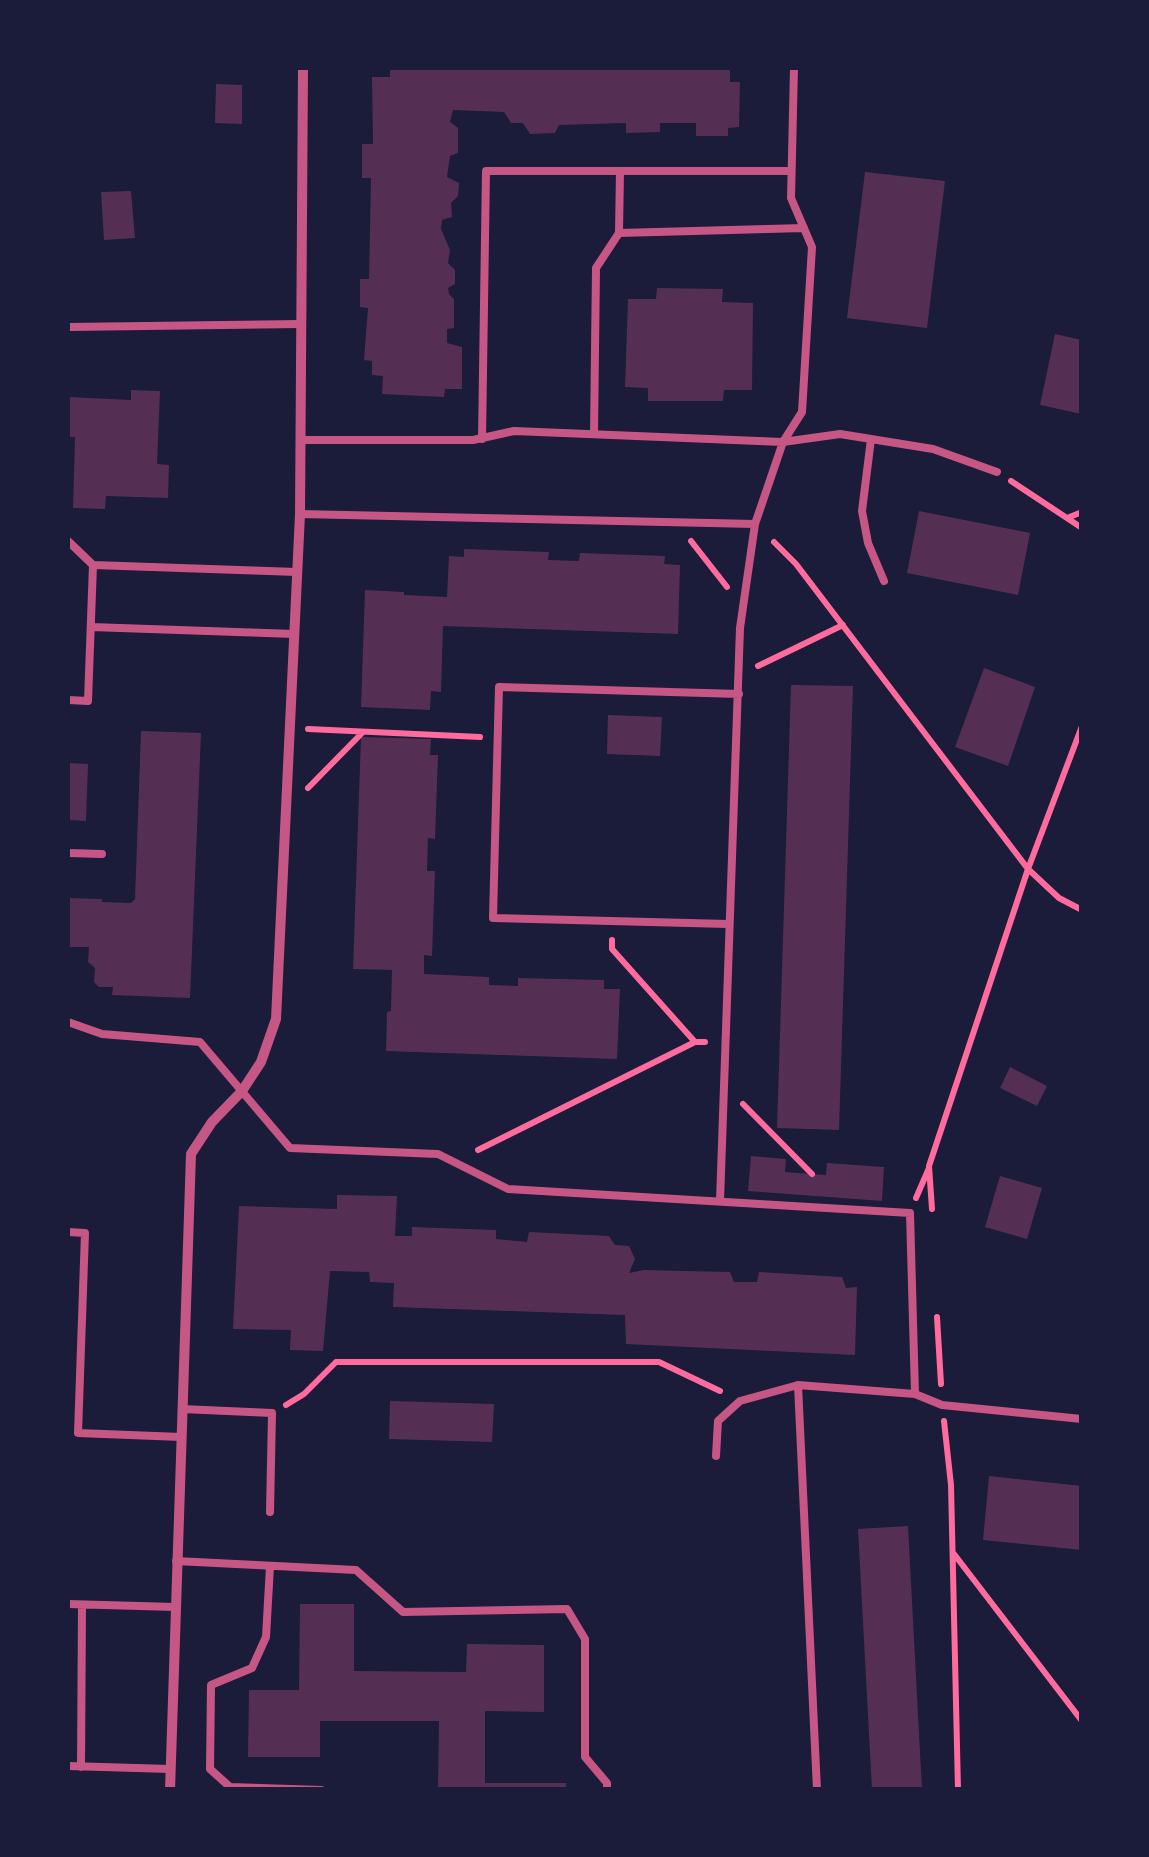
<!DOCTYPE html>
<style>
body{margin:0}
#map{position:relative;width:1149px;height:1857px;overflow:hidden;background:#1b1b3a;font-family:"DejaVu Sans",sans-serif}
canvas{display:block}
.frame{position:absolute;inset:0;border:70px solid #1b1b3a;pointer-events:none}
</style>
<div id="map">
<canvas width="1149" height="1857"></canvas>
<div class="frame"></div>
</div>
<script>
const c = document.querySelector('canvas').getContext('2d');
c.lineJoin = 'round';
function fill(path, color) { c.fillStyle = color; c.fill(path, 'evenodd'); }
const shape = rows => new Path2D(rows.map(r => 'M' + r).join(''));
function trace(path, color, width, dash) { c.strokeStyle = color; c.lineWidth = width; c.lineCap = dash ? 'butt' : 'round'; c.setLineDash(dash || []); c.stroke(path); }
fill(shape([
 [390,68,730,68,730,82,740,82,739,127,728,128,728,136,696,136,696,123,660,123,660,132,626,133,626,123,559,125,555,133,530,134,523,123,511,123,504,112,453,110,450,122,458,128,458,153,450,156,447,177,459,183,458,196,451,203,452,217,442,220,441,229,450,250,448,263,455,270,455,284,448,288,449,294,454,299,454,328,447,329,447,343,462,347,462,389,445,389,444,397,382,394,383,376,372,375,372,361,364,360,368,308,360,307,360,279,369,279,371,178,362,178,362,144,373,144,372,77,390,77],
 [216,84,242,85,242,124,215,123],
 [865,172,945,181,927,328,847,318],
 [131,191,135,238,104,240,101,192],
 [657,288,723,289,722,302,753,303,752,390,724,390,723,401,648,401,648,388,625,387,628,299,656,299],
 [1055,334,1082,340,1082,414,1040,405],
 [131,390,160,391,157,464,169,465,168,498,106,496,105,509,73,508,75,437,68,437,68,397,131,400],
 [919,511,1030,533,1018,595,907,573],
 [464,549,549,552,548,560,579,561,580,553,665,556,664,564,680,565,678,634,443,626,441,692,431,691,430,710,361,707,365,590,404,592,404,595,447,597,449,556,464,557],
 [984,668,1035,687,1008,766,955,747],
 [791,685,853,686,839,1130,777,1128],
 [608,715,662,717,660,756,607,754],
 [141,731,201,733,190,998,112,995,113,987,99,987,94,982,95,968,88,962,89,947,68,947,68,898,102,899,102,902,131,903,135,899],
 [361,737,431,739,430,755,438,755,435,839,428,838,427,871,435,871,432,956,424,955,424,974,489,977,489,985,518,986,518,978,604,980,604,989,620,989,617,1059,386,1051,387,1012,391,1011,392,970,353,969],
 [68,763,88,764,86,821,68,820],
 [1010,1067,1047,1086,1037,1106,1000,1088],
 [751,1156,786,1159,785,1172,826,1175,827,1163,884,1167,882,1201,748,1191],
 [1000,1176,1042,1188,1027,1239,985,1227],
 [337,1195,397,1196,395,1236,412,1236,412,1227,496,1230,496,1239,527,1242,529,1232,609,1236,615,1245,629,1246,635,1259,629,1273,644,1270,730,1272,734,1282,757,1282,759,1272,842,1277,846,1288,857,1287,855,1355,626,1344,625,1315,393,1307,394,1283,370,1282,369,1272,330,1271,323,1351,290,1350,291,1330,233,1329,239,1206,337,1209],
 [390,1401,494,1404,492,1442,389,1439],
 [989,1476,1082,1486,1082,1550,983,1540],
 [908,1526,922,1790,872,1790,858,1529],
 [300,1604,354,1604,354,1671,466,1672,467,1644,544,1645,544,1712,485,1711,485,1783,566,1783,566,1790,438,1790,439,1721,320,1721,320,1757,248,1757,249,1690,299,1690]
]), '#542f53');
trace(shape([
 [1011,481,1082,528],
 [1067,518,1082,512],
 [691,541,727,587],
 [774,542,796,564,1028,869,1059,898,1082,910],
 [758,666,843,625],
 [308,729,480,737],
 [308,788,362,733],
 [612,940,612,949,695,1042],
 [743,1104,812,1174],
 [478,1150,695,1042,705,1042],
 [916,1198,929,1168],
 [932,1209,929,1166,1028,869,1082,726],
 [937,1317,941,1384],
 [286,1405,304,1394,336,1362,659,1362,720,1391],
 [944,1421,951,1485,958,1790],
 [954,1554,1082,1721]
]), '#ff6b9d', 6);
trace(shape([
 [619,233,620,171],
 [68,327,300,324],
 [594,434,596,268,619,233,804,228],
 [482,439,486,171,791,171],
 [871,439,862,511,868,543,884,581],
 [300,440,473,440,514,431,783,442,840,434,933,449,997,472],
 [300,514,755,524],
 [68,541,93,565,297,572],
 [91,627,295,634],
 [68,700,88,701,93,565],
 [68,853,102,854],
 [728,924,493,918,499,687,739,694],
 [68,1022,102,1034,200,1042,290,1148,438,1154,508,1189,910,1213,915,1394],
 [720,1201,740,628,755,524,783,442,802,412,812,247,791,198,794,68],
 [68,1232,85,1233,78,1433,181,1437],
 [798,1385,817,1790],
 [182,1409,272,1413,270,1512],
 [716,1456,718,1421,740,1401,798,1385,915,1394,942,1405,1082,1419],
 [176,1561,356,1570,403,1612,567,1609,585,1639,585,1757,607,1783,607,1790],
 [270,1566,266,1637,252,1668,211,1685,210,1769,230,1787,321,1790],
 [68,1604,175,1607],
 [68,1766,170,1769],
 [81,1767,82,1605]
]), '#c65784', 8);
trace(shape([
 [170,1790,191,1154,212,1122,242,1091,261,1062,276,1019,300,514,303,68]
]), '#c65784', 10);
</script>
